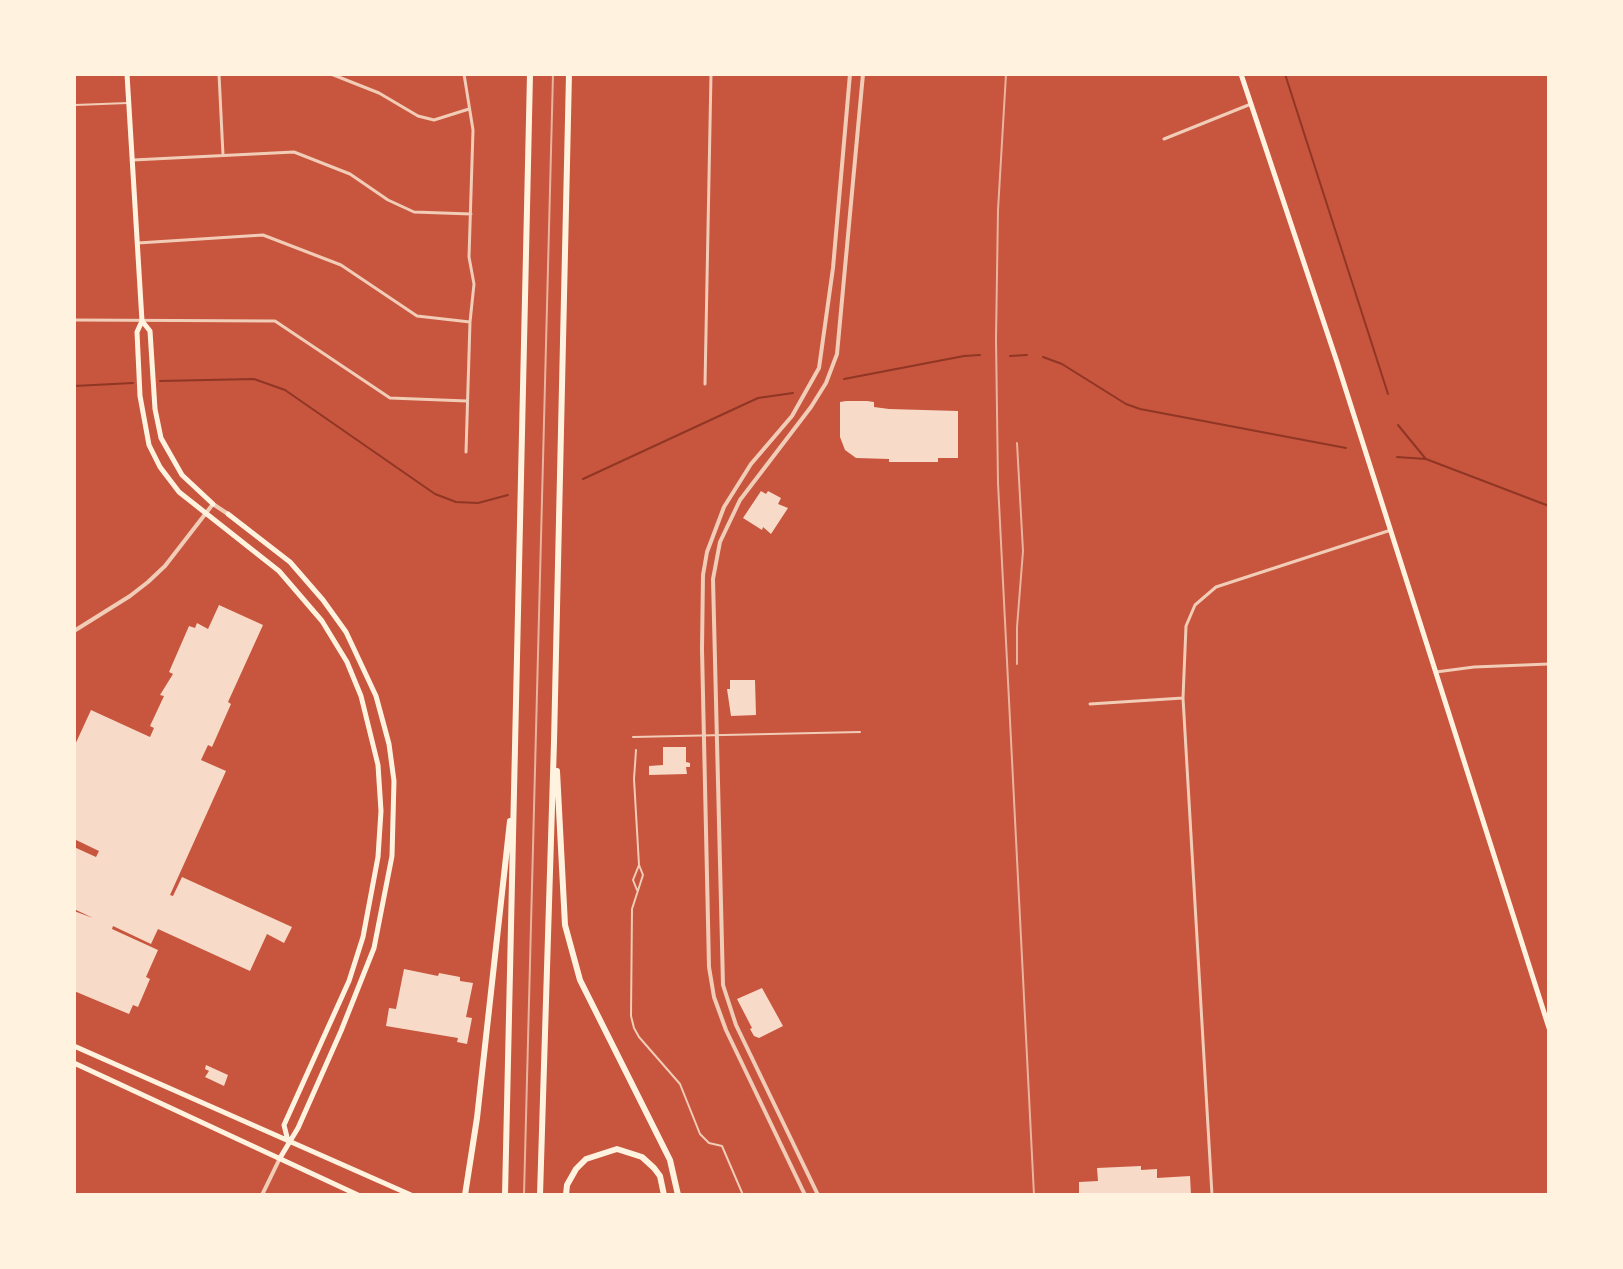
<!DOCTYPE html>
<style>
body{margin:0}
#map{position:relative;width:1623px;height:1269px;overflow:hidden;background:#c8553d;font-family:Montserrat,sans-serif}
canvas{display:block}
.frame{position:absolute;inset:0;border:76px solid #fff3e0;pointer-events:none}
</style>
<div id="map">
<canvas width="1623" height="1269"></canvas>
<div class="frame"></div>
</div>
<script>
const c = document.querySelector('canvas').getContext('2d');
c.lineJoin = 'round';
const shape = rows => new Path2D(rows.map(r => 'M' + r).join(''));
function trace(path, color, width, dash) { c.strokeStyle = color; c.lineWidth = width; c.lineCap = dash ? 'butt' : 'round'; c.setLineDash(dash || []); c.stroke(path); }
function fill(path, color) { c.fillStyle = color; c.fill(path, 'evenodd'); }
trace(shape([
 [1285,74,1388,394],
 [1010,356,1027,355],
 [1043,357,1062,364,1126,404,1140,409,1346,448],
 [844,379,964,356,980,355],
 [160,381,254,379,285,390,435,494,456,502,478,503,508,495],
 [74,386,133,383],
 [1398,425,1425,458],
 [1397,457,1426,459,1549,506],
 [583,479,758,398,793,393]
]), '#8f3625', 2);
fill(shape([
 [846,401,867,401,874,402,874,407,889,409,958,411,958,458,938,458,938,462,889,462,889,459,856,458,845,450,840,437,840,402],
 [761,491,766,494,768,491,781,498,778,504,788,508,771,534,763,527,762,530,743,518],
 [219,605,263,625,228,702,231,704,212,747,208,745,201,760,226,771,170,895,173,896,182,877,292,927,284,943,267,934,250,971,158,929,151,944,113,926,112,929,158,950,146,977,150,979,138,1007,133,1005,129,1014,74,991,74,911,93,918,74,909,74,847,96,857,99,851,74,839,74,747,91,710,150,737,154,728,150,726,164,696,160,695,173,674,169,672,189,626,195,628,197,623,208,629],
 [730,680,755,680,756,715,731,716,727,689,730,689],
 [663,747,686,747,686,762,690,763,690,767,686,767,687,774,649,775,649,766,663,765],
 [404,969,438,976,439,973,460,977,460,981,473,983,466,1017,472,1018,467,1044,457,1042,458,1038,386,1026,389,1008,396,1009],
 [762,988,783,1026,759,1038,754,1036,750,1029,752,1028,737,999],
 [206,1065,228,1075,224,1086,205,1077,209,1071,205,1069],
 [1141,1166,1141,1170,1157,1169,1157,1178,1190,1176,1191,1195,1079,1195,1079,1182,1098,1181,1097,1168]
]), '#f7dbc8');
trace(shape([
 [74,95,74,106],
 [75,105,128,103],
 [633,737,860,732],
 [636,750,634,779,639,865],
 [637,890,633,880,639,865,643,875,632,909,631,1016,634,1028,639,1037,680,1084,700,1134,709,1143,722,1146,743,1195]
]), '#f1ccb7', 2);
trace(shape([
 [219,74,223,155],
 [331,74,379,93,418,116,434,120,469,109],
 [464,74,473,130,469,257,474,284,470,322,466,452],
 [1164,139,1251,104],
 [133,160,294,152,350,174,388,200,414,212,471,214],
 [138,243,263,235,341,265,417,316,470,322],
 [74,320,275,321,390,398,467,401],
 [705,384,711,74],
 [1436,672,1474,667,1549,664],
 [1090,704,1183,698],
 [1212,1195,1183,698,1186,626,1195,605,1216,587,1391,530]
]), '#f1ccb7', 3);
trace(shape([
 [74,631,130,596,148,582,165,566,213,504,228,514],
 [262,1195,280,1158],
 [805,1195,726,1030,714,997,709,967,702,649,703,575,707,552,724,507,751,464,792,416,819,368,833,268,850,74],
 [818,1195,736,1025,723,985,713,579,720,542,740,500,811,407,826,383,837,354,863,74]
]), '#f1ccb7', 4);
trace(shape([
 [127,74,142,321,137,332,140,396,149,445,160,467,179,492,279,571,322,621,347,662,361,696,378,765,381,811,378,857,363,937,349,981,284,1125,288,1141],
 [1241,74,1337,362,1549,1028],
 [142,321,150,331,155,409,161,438,182,475,213,504],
 [228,514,290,562,323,600,346,632,376,696,389,744,394,781,392,856,374,948,341,1031,298,1128,280,1158],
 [74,1046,411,1195],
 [74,1063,358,1195]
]), '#fff3e0', 5);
trace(shape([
 [557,771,565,925,580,980,670,1160,678,1195],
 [465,1195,477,1118,510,821],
 [505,1195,530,74],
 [540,1195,554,742,569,74],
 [566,1195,567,1185,576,1169,586,1159,617,1149,642,1157,654,1168,660,1176,664,1195]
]), '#fff3e0', 6);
trace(shape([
 [524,1195,553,74]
]), '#e9b49f', 2);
trace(shape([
 [1006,74,998,210,996,339,998,483,1034,1195],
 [1017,664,1017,627,1023,551,1017,443]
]), '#e9b49f', 2);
</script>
